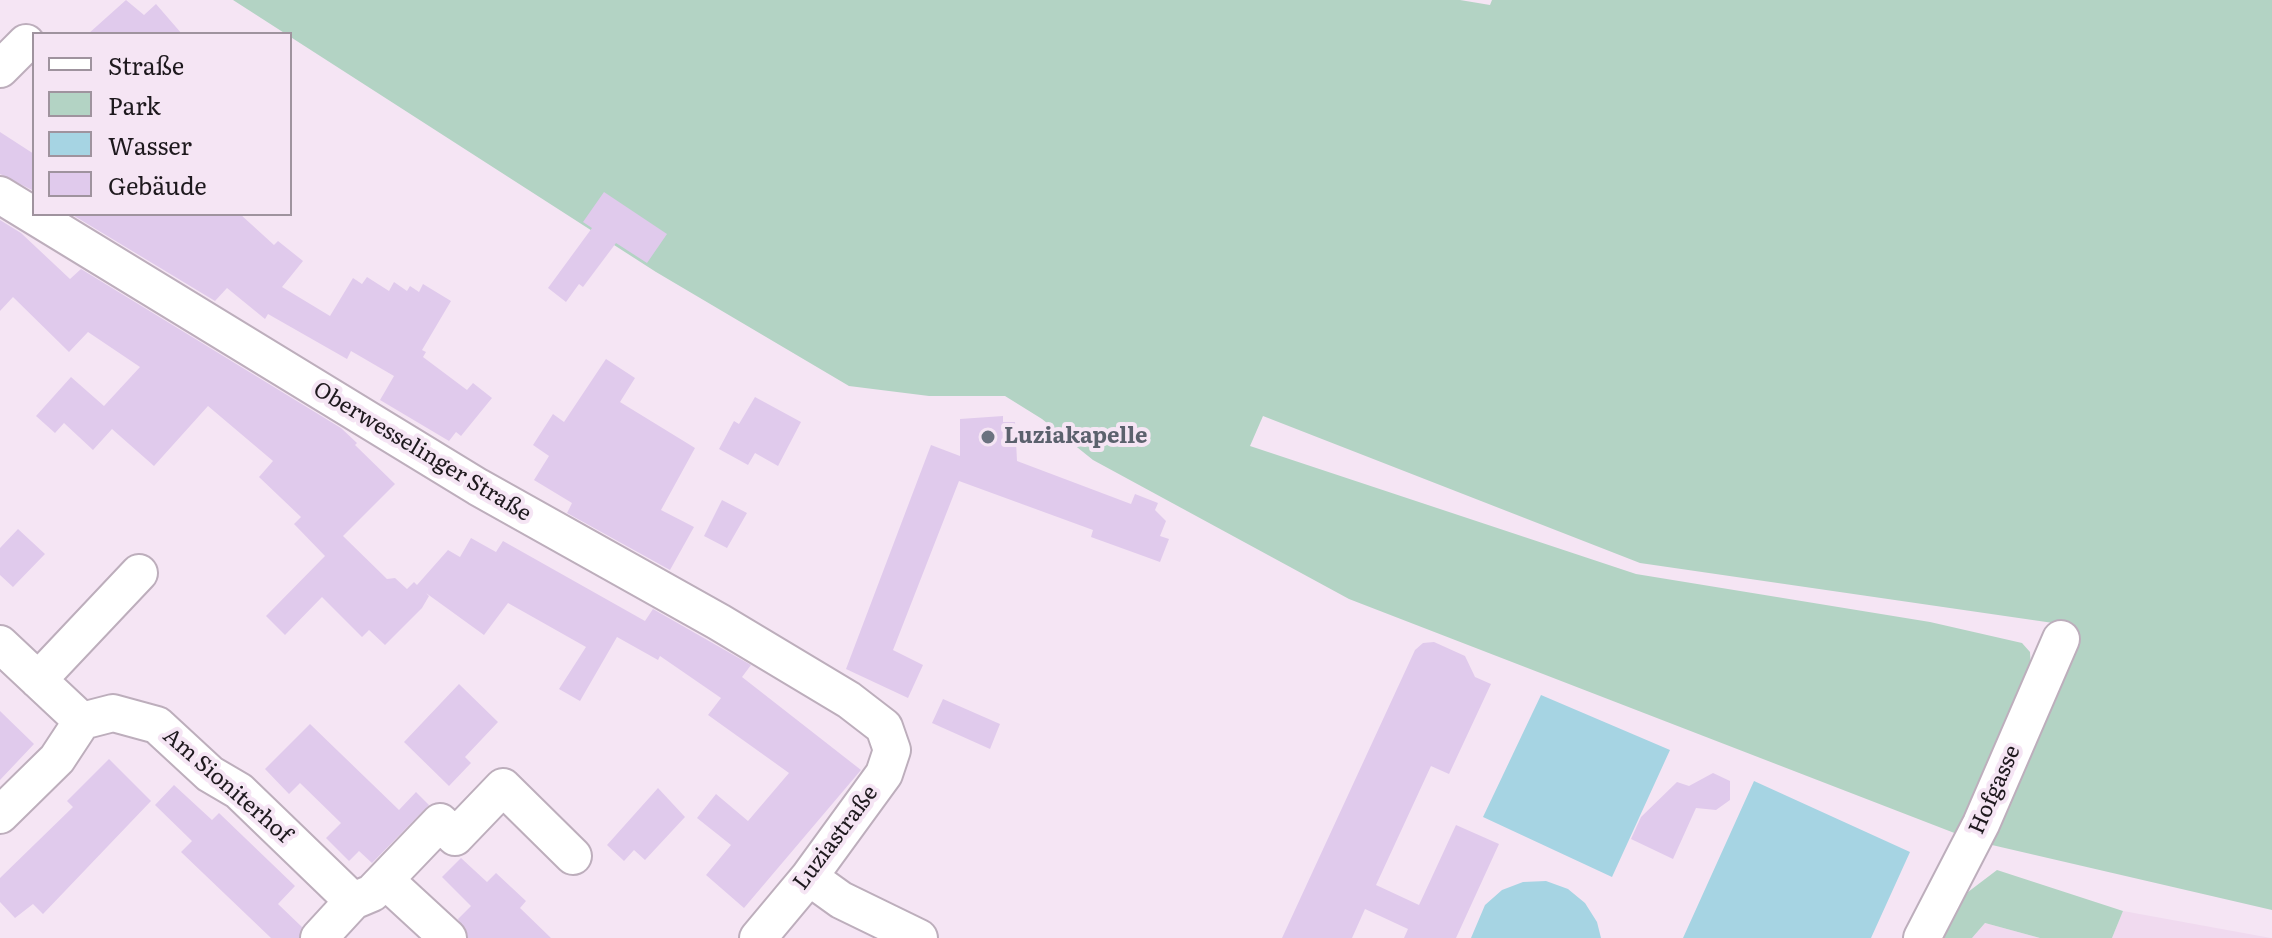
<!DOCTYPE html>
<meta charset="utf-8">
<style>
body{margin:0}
#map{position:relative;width:2272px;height:938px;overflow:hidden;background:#f5e5f4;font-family:Literata,serif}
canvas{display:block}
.legend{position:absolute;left:32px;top:32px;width:260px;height:184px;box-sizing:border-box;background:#f5e5f4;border:2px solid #9f939e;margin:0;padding:10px 14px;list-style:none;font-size:24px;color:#1e191e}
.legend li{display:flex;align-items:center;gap:16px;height:40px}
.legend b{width:40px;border:2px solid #9f939e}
</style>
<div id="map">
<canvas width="2272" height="938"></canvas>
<ul class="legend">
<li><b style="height:10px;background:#fff"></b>Straße</li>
<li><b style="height:22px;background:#b3d3c4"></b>Park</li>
<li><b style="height:22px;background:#a6d4e3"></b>Wasser</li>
<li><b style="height:22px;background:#e0caec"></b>Gebäude</li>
</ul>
</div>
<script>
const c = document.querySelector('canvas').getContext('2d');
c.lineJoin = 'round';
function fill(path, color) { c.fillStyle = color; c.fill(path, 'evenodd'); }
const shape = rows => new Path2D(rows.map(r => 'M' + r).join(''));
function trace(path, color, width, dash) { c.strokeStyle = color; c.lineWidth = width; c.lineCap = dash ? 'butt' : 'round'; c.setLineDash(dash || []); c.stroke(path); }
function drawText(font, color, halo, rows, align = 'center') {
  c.font = font + ' Literata,serif'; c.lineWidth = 8; c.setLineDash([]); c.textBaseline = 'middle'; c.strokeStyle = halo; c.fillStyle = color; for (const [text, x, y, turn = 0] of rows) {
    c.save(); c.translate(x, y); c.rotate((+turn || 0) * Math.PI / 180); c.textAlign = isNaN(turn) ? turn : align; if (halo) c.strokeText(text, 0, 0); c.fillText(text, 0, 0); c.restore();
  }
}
fill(shape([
 [2123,911,2271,938,2112,938],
 [1985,923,2040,938,1972,938]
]), '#f0daef');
fill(shape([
 [233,0,1460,0,1490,5,1492,0,2272,0,2272,910,1979,842,2067,625,1640,563,1263,416,1250,446,1636,574,1930,622,2022,643,2030,652,2031,670,2027,685,1957,834,1349,599,1093,460,1042,419,1005,396,929,396,849,386,656,272],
 [1997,870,2123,911,2112,938,2040,938,1985,923,1972,938,1941,938,1968,892]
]), '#b3d3c4');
fill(shape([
 [1541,695,1670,750,1612,877,1483,817],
 [1754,781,1910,852,1871,938,1683,938],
 [1546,881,1568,889,1585,903,1597,922,1601,938,1471,938,1485,905,1502,890,1523,882]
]), '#a6d4e3');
fill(shape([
 [126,0,144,15,156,4,182,34,88,34],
 [0,132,34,154,34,191,0,174],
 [604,192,667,234,647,263,616,243,583,287,579,284,566,302,548,288,592,228,583,222],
 [71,214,240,214,274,245,278,241,303,261,282,287,330,316,353,278,362,284,367,277,389,291,394,282,407,291,410,286,419,292,423,284,451,301,422,350,426,352,423,357,467,390,473,383,492,398,461,436,456,432,449,441,380,400,394,376,351,351,347,359,268,314,265,319,227,288,215,301],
 [0,220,21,233,70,279,81,269,341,428,357,443,355,445,395,484,343,536,387,579,395,578,407,589,414,582,417,585,448,550,460,557,471,538,496,552,503,541,645,621,653,609,751,665,742,677,861,770,744,908,706,875,731,845,697,818,716,794,748,821,789,773,708,715,721,698,660,656,658,660,617,637,580,701,559,689,586,647,508,603,484,635,426,593,429,596,422,608,385,645,369,630,362,637,322,597,285,635,266,616,325,556,294,524,301,517,259,477,273,461,208,406,154,466,112,429,93,450,64,423,55,433,36,416,71,377,104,406,140,367,88,332,69,352,13,297,0,311],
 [606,359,635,378,620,402,695,448,661,510,694,527,670,570,567,513,572,503,534,480,549,456,533,445,553,414,564,422],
 [755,397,801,422,778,466,755,453,748,465,719,449,734,421,739,424],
 [1003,416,1003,422,1015,422,1017,461,1131,504,1135,494,1158,503,1155,510,1166,521,1160,536,1169,539,1160,562,1091,537,1093,530,959,481,893,650,923,665,908,698,846,669,931,445,960,456,960,419],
 [722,500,747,513,727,548,704,536],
 [18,529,45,554,13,587,0,575,0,548],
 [1434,642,1465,656,1475,677,1491,684,1449,774,1431,766,1376,885,1419,905,1456,825,1499,844,1456,938,1404,938,1408,929,1365,909,1352,938,1282,938,1415,650,1423,643],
 [459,684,498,722,465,757,471,763,449,786,404,742],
 [943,699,1000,724,990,749,932,723],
 [0,711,34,744,0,780],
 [310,724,399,810,416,792,429,805,372,863,359,851,349,861,326,838,341,823,300,783,289,794,265,769],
 [109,759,151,801,43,914,33,904,15,918,0,902,0,878,73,807,67,801],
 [1713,773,1730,781,1730,800,1716,810,1696,808,1673,859,1631,839,1641,817,1677,782,1689,786],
 [174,785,212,820,219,813,295,886,278,904,302,927,299,938,271,938,181,852,192,841,155,805],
 [658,788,685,817,645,860,634,850,624,861,607,845],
 [461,858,487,882,496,873,526,901,520,908,551,938,468,938,458,919,471,906,442,877]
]), '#e0caec');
const minor = shape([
 [0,69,26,43],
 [0,195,478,487,719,622,849,700,884,727,892,750,884,774,809,877,758,938],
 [0,644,82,721,113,713,157,725,210,774,239,791,353,901,319,938],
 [38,680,139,573],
 [0,815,57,759,82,721],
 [809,877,841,900,919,938],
 [385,880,448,938],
 [353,901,372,893,440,822,455,837,503,787,573,856],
 [1922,938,1981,824,2061,639]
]);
trace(minor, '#bdaebc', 40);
trace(minor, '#fff', 36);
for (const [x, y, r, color] of [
 [988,437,8,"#6b7280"]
]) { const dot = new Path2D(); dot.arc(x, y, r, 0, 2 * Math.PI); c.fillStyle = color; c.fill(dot); trace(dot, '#f5e5f4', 3); }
drawText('bold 22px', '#5b616d', '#f5e5f4', [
 ["Luziakapelle",1004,437]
], 'left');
drawText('22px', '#1e191e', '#f5e5f4', [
 ["Oberwesselinger Straße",422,452,31],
 ["Am Sioniterhof",227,786,41],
 ["Hofgasse",1995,790,-66],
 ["Luziastraße",836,838,-53]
]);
</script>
